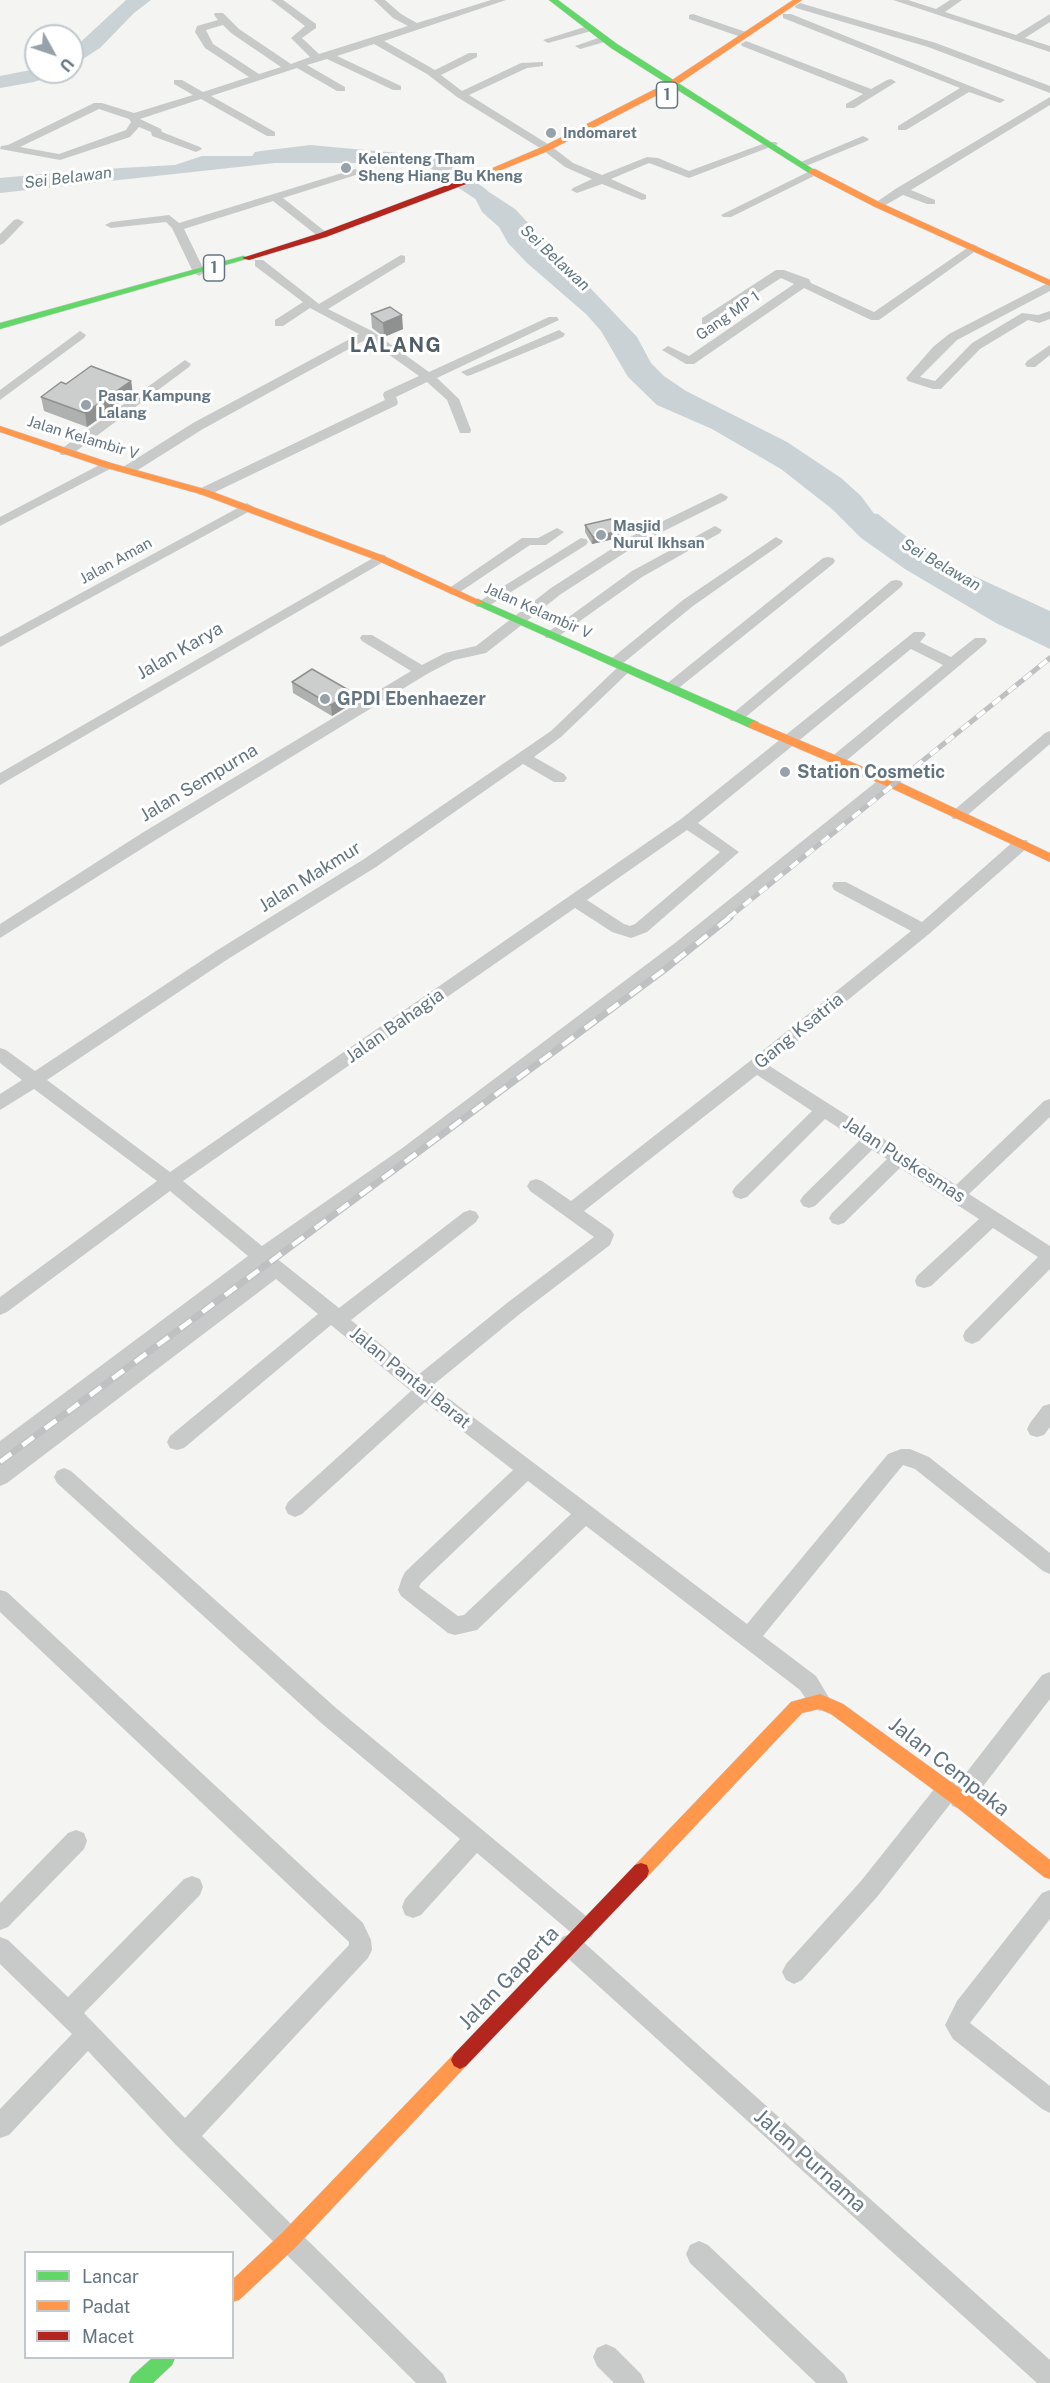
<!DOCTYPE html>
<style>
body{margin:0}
#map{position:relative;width:1050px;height:2383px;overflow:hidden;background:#f4f4f2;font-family:"Public Sans",sans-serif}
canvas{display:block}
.legend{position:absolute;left:24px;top:2251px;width:210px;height:108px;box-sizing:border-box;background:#fff;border:2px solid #c1c8cd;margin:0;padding:8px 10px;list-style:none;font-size:18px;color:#647582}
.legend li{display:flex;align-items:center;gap:12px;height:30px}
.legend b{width:30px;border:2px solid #c1c8cd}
.north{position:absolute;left:24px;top:24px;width:60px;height:60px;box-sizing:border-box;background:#fff;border:2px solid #c1c8cd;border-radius:50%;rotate:130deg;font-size:16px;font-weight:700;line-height:24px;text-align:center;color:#647582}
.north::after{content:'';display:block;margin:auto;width:21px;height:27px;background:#96a1a9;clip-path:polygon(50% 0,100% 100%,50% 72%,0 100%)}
</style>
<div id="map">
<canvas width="1050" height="2383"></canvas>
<ul class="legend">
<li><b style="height:8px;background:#63d668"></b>Lancar</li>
<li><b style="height:8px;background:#ff974d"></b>Padat</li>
<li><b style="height:8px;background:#b3261e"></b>Macet</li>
</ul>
<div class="north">U</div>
</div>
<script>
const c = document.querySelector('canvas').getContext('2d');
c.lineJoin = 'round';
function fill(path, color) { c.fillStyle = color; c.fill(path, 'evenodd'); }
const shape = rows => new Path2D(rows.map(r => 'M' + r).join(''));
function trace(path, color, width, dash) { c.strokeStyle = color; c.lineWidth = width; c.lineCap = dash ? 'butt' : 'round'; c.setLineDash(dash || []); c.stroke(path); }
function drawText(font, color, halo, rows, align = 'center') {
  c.font = font + ' "Public Sans",sans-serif'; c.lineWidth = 6; c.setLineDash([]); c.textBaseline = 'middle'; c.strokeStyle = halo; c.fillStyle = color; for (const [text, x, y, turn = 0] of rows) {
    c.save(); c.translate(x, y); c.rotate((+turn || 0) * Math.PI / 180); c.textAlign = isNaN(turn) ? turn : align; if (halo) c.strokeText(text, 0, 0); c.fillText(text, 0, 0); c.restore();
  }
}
fill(shape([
 [126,0,151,0,134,13,100,48,72,66,72,50],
 [36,69,36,72,61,72,34,82,0,88,0,76],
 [286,152,419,155,437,159,459,170,487,190,489,202,511,216,575,272,637,337,651,363,664,376,686,391,787,442,841,478,861,496,886,530,919,557,1050,622,1050,649,996,623,905,569,861,538,832,509,781,469,712,429,657,405,628,377,601,331,586,314,527,263,508,243,499,227,482,212,474,196,443,174,427,167,396,163,275,163,0,193,0,178,87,170,175,165,202,156,254,156]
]), '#cad2d5');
fill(shape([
 [310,145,409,154,415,155,418,159,415,163,409,164,310,155,261,161,255,160,252,156,255,152,261,151,310,145],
 [457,174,463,175,515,209,546,242,548,246,546,250,532,250,503,217,451,183,448,179,451,175,457,174],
 [870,513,878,514,908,538,963,571,1050,611,1050,627,947,581,892,548,859,519,862,514,870,513]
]), '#cad2d5');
const fast = shape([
 [549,0,558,0,617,44,816,171,809,173,611,48,549,0],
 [243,256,250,258,0,329,0,323,243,256],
 [478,599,758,722,760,725,758,728,750,728,474,604,474,600,478,599],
 [152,2358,175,2358,172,2365,153,2383,129,2383,132,2376,152,2358]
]);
const slow = shape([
 [793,0,802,0,675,86,548,151,469,183,462,181,542,147,669,82,793,0],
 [809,169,815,169,881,203,1050,280,1050,286,875,207,809,173,809,169],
 [0,426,111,463,208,490,384,556,483,602,482,604,474,604,376,560,200,494,103,467,0,432,0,426],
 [754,721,899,782,1050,853,1050,862,891,788,750,728,748,725,754,721],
 [820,1694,843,1704,966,1793,1050,1860,1050,1879,1044,1877,954,1805,831,1714,819,1709,802,1713,647,1877,641,1879,635,1877,633,1871,635,1865,791,1702,820,1694],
 [460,2051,466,2054,469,2060,466,2066,296,2247,239,2300,232,2302,232,2280,282,2233,454,2054,460,2051]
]);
const jam = shape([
 [466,178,470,181,469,183,326,237,249,260,242,258,320,233,466,178],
 [641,1863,647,1865,649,1871,647,1877,466,2066,460,2069,454,2066,451,2060,454,2054,635,1865,641,1863]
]);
trace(fast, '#d0d1d2', 1);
trace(slow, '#d0d1d2', 1);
trace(jam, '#d0d1d2', 1);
fill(shape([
 [271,0,283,0,316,24,316,28,302,38,319,54,408,26,393,18,374,0,385,0,401,14,417,23,491,0,506,0,384,41,435,70,469,53,477,53,477,57,441,75,462,91,521,63,543,62,543,66,527,68,469,95,551,146,573,163,602,175,647,157,658,158,689,171,768,142,776,142,778,144,689,178,649,163,611,179,646,195,646,199,642,200,602,184,577,193,571,190,573,188,592,179,565,167,540,148,457,97,427,74,374,44,337,56,401,86,401,90,393,90,327,59,307,65,345,87,345,91,337,91,297,68,211,96,275,132,275,136,267,136,201,99,140,119,161,129,162,132,200,147,202,149,196,152,152,136,151,132,139,127,130,137,60,160,0,149,1,146,8,145,94,103,102,103,134,113,193,95,174,84,174,80,182,80,203,92,249,77,205,48,195,32,197,26,218,20,214,15,215,13,223,13,239,29,291,64,310,57,291,38,305,26,271,0],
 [223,25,231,33,281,67,259,74,213,44,206,30,223,25],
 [99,109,129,119,131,122,126,130,59,154,20,147,99,109],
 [893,0,908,0,936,9,950,0,962,0,945,12,1016,35,1050,14,1050,22,1025,38,1050,46,1050,52,893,0],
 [800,3,936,43,1050,86,1050,93,928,47,796,8,795,6,800,3],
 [693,14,749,33,750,35,741,37,689,19,689,15,693,14],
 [783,14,791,14,1005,100,1000,103,969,92,906,130,898,130,898,126,960,88,783,18,783,14],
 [591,25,596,28,595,30,548,43,543,40,591,25],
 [604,36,608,37,608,41,580,49,575,46,604,36],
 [746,41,871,89,887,80,891,79,896,82,854,108,846,108,846,104,863,94,742,46,741,44,746,41],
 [1050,97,1050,105,911,190,935,200,935,204,927,204,903,195,882,207,874,207,872,205,897,188,1050,97],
 [863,136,869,139,867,141,806,166,798,166,796,164,863,136],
 [355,169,361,172,359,174,283,198,327,233,327,237,319,237,273,201,184,229,205,272,199,276,193,272,172,228,166,222,111,228,105,225,111,222,169,215,179,223,355,169],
 [814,169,820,172,818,174,731,217,723,217,721,215,814,169],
 [18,219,24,222,4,243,0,245,0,234,14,220,18,219],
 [973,244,977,246,977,250,879,320,871,320,804,288,694,364,686,364,662,350,668,346,689,356,794,284,781,278,710,324,702,324,702,318,776,270,784,270,809,279,811,283,874,312,973,244],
 [401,255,405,256,405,262,328,309,372,331,429,372,549,317,557,317,559,320,437,378,459,399,471,430,470,433,460,433,447,400,427,382,396,397,398,402,397,405,209,495,199,495,197,492,199,489,385,400,383,395,384,392,419,376,367,339,203,429,133,473,123,473,121,470,123,467,193,423,359,334,310,308,283,326,275,326,275,320,303,302,255,266,255,260,263,260,319,304,401,255],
 [1050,282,1050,291,957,340,920,377,935,381,972,343,1022,313,1038,315,1050,311,1050,319,1039,323,1028,320,980,349,941,389,933,389,908,381,906,378,933,347,949,334,1050,282],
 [559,330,565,334,563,337,471,375,467,376,461,372,559,330],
 [80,331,86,335,84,338,0,400,0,390,80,331],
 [1050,345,1050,355,1035,367,1027,367,1025,364,1027,361,1050,345],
 [185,360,191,364,189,367,71,455,61,455,59,452,61,449,185,360],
 [107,461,114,465,112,468,0,526,0,517,107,461],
 [721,493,728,497,726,500,640,543,561,594,486,653,454,660,427,674,154,841,0,938,0,924,142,833,411,671,362,641,360,638,362,635,372,635,422,665,445,653,476,646,551,588,630,537,721,493],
 [247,503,254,507,252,510,0,647,0,637,247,503],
 [715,526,722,530,720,533,642,577,556,638,546,638,544,635,632,571,715,526],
 [557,528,564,532,546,545,530,545,457,594,452,595,445,591,522,538,538,538,557,528],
 [776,537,783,541,781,544,693,606,622,664,631,665,633,668,561,737,534,757,564,774,567,778,564,782,554,782,523,764,376,867,228,959,47,1080,170,1172,681,819,914,632,924,632,926,635,920,642,951,657,975,638,985,638,987,641,985,644,840,766,830,766,827,762,830,758,943,665,911,649,698,823,739,852,647,932,631,938,612,932,575,908,183,1181,262,1246,401,1149,675,943,881,778,891,778,894,782,891,786,687,951,413,1159,275,1257,339,1308,464,1212,470,1210,476,1212,479,1217,476,1222,351,1320,418,1375,507,1303,594,1237,530,1191,527,1186,530,1181,536,1179,542,1181,571,1201,750,1061,911,931,834,890,832,886,834,882,846,882,922,922,1015,840,1027,840,1029,844,1027,848,929,934,768,1065,956,1185,1044,1101,1050,1099,1050,1117,969,1194,1050,1246,1050,1269,979,1341,972,1344,965,1341,963,1336,965,1331,1038,1257,993,1228,931,1286,924,1288,917,1286,915,1281,917,1276,979,1219,900,1168,844,1223,838,1225,832,1223,829,1218,832,1213,887,1159,872,1150,815,1206,809,1208,803,1206,800,1201,803,1196,859,1141,825,1119,747,1197,741,1199,735,1197,732,1192,735,1187,812,1111,757,1075,584,1211,611,1230,614,1235,610,1245,521,1313,432,1386,747,1624,888,1454,901,1449,910,1449,929,1457,1050,1553,1050,1574,1043,1571,915,1469,903,1465,763,1636,816,1676,831,1701,828,1708,820,1711,812,1708,800,1690,586,1526,477,1630,455,1635,448,1633,401,1596,398,1590,402,1578,405,1572,513,1470,425,1402,302,1514,295,1517,288,1514,285,1508,288,1502,411,1391,331,1325,184,1448,177,1450,170,1448,167,1442,170,1436,318,1314,276,1279,7,1483,0,1486,0,1466,263,1268,261,1267,7,1458,0,1460,0,1441,248,1256,170,1191,7,1312,0,1315,0,1297,157,1181,34,1089,0,1110,0,1094,22,1080,0,1063,0,1048,6,1050,35,1071,216,951,364,859,551,731,620,665,611,665,609,662,611,659,683,600,776,537],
 [687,830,720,852,635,924,630,926,624,924,587,900,687,830],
 [528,1481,571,1514,464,1615,458,1616,419,1587,421,1583,528,1481],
 [581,538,586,539,588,542,586,545,487,607,477,607,475,604,581,538],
 [380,554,385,555,387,558,385,561,0,785,0,773,380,554],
 [828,557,833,558,835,561,833,564,675,691,665,691,663,688,665,685,823,558,828,557],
 [896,580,901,581,903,584,901,587,741,721,731,721,729,718,731,715,891,581,896,580],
 [1050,731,1050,744,963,819,953,819,950,815,953,811,1045,733,1050,731],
 [1050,1404,1050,1427,1044,1435,1037,1437,1030,1435,1027,1429,1030,1423,1043,1406,1050,1404],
 [64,1468,71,1471,336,1708,592,1921,595,1929,592,1937,584,1940,580,1939,1050,2360,1050,2383,1037,2383,562,1953,559,1945,562,1937,570,1934,574,1935,477,1853,421,1915,413,1918,405,1915,402,1907,405,1899,460,1839,320,1722,57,1483,54,1477,57,1471,64,1468],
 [0,1590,7,1592,363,1923,371,1940,372,1950,368,1958,202,2136,443,2374,447,2383,416,2383,176,2145,88,2051,9,2135,0,2138,0,2109,72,2034,0,1964,0,1937,8,1940,68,1997,184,1879,192,1876,200,1879,203,1887,200,1895,84,2013,185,2118,349,1945,349,1942,0,1612,0,1590],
 [1050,1672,1050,1699,968,1806,960,1809,952,1806,951,1803,877,1897,802,1980,794,1984,786,1980,782,1972,786,1964,861,1881,939,1783,947,1780,955,1783,956,1786,1042,1675,1050,1672],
 [76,1830,84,1833,87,1841,84,1849,8,1927,0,1930,0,1903,68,1833,76,1830],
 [1050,1890,1050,1919,970,2023,1050,2086,1050,2113,1042,2109,953,2039,945,2025,957,2001,1042,1893,1050,1890],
 [699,2241,708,2245,844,2374,848,2383,816,2383,690,2263,686,2254,690,2245,699,2241],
 [606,2344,615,2348,641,2374,645,2383,614,2383,597,2366,593,2357,597,2348,606,2344]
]), '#c8caca');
fill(fast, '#63d668');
fill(slow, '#ff974d');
fill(jam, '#b3261e');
const railFar1 = shape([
 [728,918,1050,658]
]);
const rail = shape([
 [0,1462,664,970,730,917]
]);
trace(railFar1, '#bec0c1', 5);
trace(rail, '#bec0c1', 7);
trace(railFar1, '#fff', 4, [10]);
trace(rail, '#fff', 4.5, [14]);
fill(shape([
 [371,314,403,329,384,337,372,328],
 [131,381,133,395,87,427,44,411,41,397,66,384],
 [585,525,619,531,618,538,592,544,585,532],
 [292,682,353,703,332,716,293,693]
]), '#afb1b0');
fill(shape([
 [402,315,403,329,384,337,383,323],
 [131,381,133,395,87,427,85,413],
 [619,531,618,538,592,544,593,537],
 [352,692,353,703,332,716,331,705]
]), '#8f9090');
const building = shape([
 [390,307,402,315,383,323,371,314,390,307],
 [91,366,131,381,85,413,41,397,61,382,66,384,91,366],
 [611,519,619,531,593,537,585,525,611,519],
 [312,669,352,692,331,705,292,682,312,669]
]);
fill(building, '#cccecd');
trace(building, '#8f9090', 1.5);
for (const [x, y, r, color] of [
 [551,133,6,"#96a1a9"],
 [346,168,6,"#96a1a9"],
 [86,405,6,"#96a1a9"],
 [601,535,6,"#96a1a9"],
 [325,699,6,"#96a1a9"],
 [785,772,6,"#96a1a9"]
]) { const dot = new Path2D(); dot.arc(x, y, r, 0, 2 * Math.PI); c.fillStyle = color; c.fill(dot); trace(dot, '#fff', 2); }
drawText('bold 15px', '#647582', '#fff', [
 ["Indomaret",563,133],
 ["Kelenteng Tham",358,159],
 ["Sheng Hiang Bu Kheng",358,176],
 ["Pasar Kampung",98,396],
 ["Lalang",98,413],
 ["Masjid",613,526],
 ["Nurul Ikhsan",613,543]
], 'left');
drawText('15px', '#647582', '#fff', [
 ["Gang MP 1",728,316,-35],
 ["Jalan Kelambir V",83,438,17],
 ["Jalan Aman",116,561,-29],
 ["Jalan Kelambir V",538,611,24]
]);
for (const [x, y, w] of [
 [667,95,21],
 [214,268,21]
]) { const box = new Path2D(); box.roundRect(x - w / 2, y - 13, w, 26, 4.5); c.fillStyle = '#fff'; c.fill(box); trace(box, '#647582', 1.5); }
drawText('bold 16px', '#647582', null, [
 ["1",667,95],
 ["1",214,268]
]);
drawText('italic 16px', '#60777f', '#fff', [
 ["Sei Belawan",68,178,-7],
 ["Sei Belawan",555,258,43],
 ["Sei Belawan",941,565,30]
]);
drawText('18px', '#647582', '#fff', [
 ["Jalan Karya",180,651,-30],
 ["Jalan Sempurna",199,783,-31],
 ["Jalan Makmur",310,877,-32],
 ["Jalan Bahagia",395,1026,-35],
 ["Gang Ksatria",799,1031,-39],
 ["Jalan Puskesmas",904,1160,33],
 ["Jalan Pantai Barat",410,1378,39]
]);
drawText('bold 18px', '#647582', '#fff', [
 ["GPDI Ebenhaezer",337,699],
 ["Station Cosmetic",797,772]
], 'left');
c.letterSpacing = '1.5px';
drawText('bold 20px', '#525e67', '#fff', [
 ["LALANG",396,346]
]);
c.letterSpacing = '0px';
drawText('21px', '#647582', '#fff', [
 ["Jalan Cempaka",949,1767,38],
 ["Jalan Gaperta",509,1978,-46],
 ["Jalan Purnama",810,2161,42]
]);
</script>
